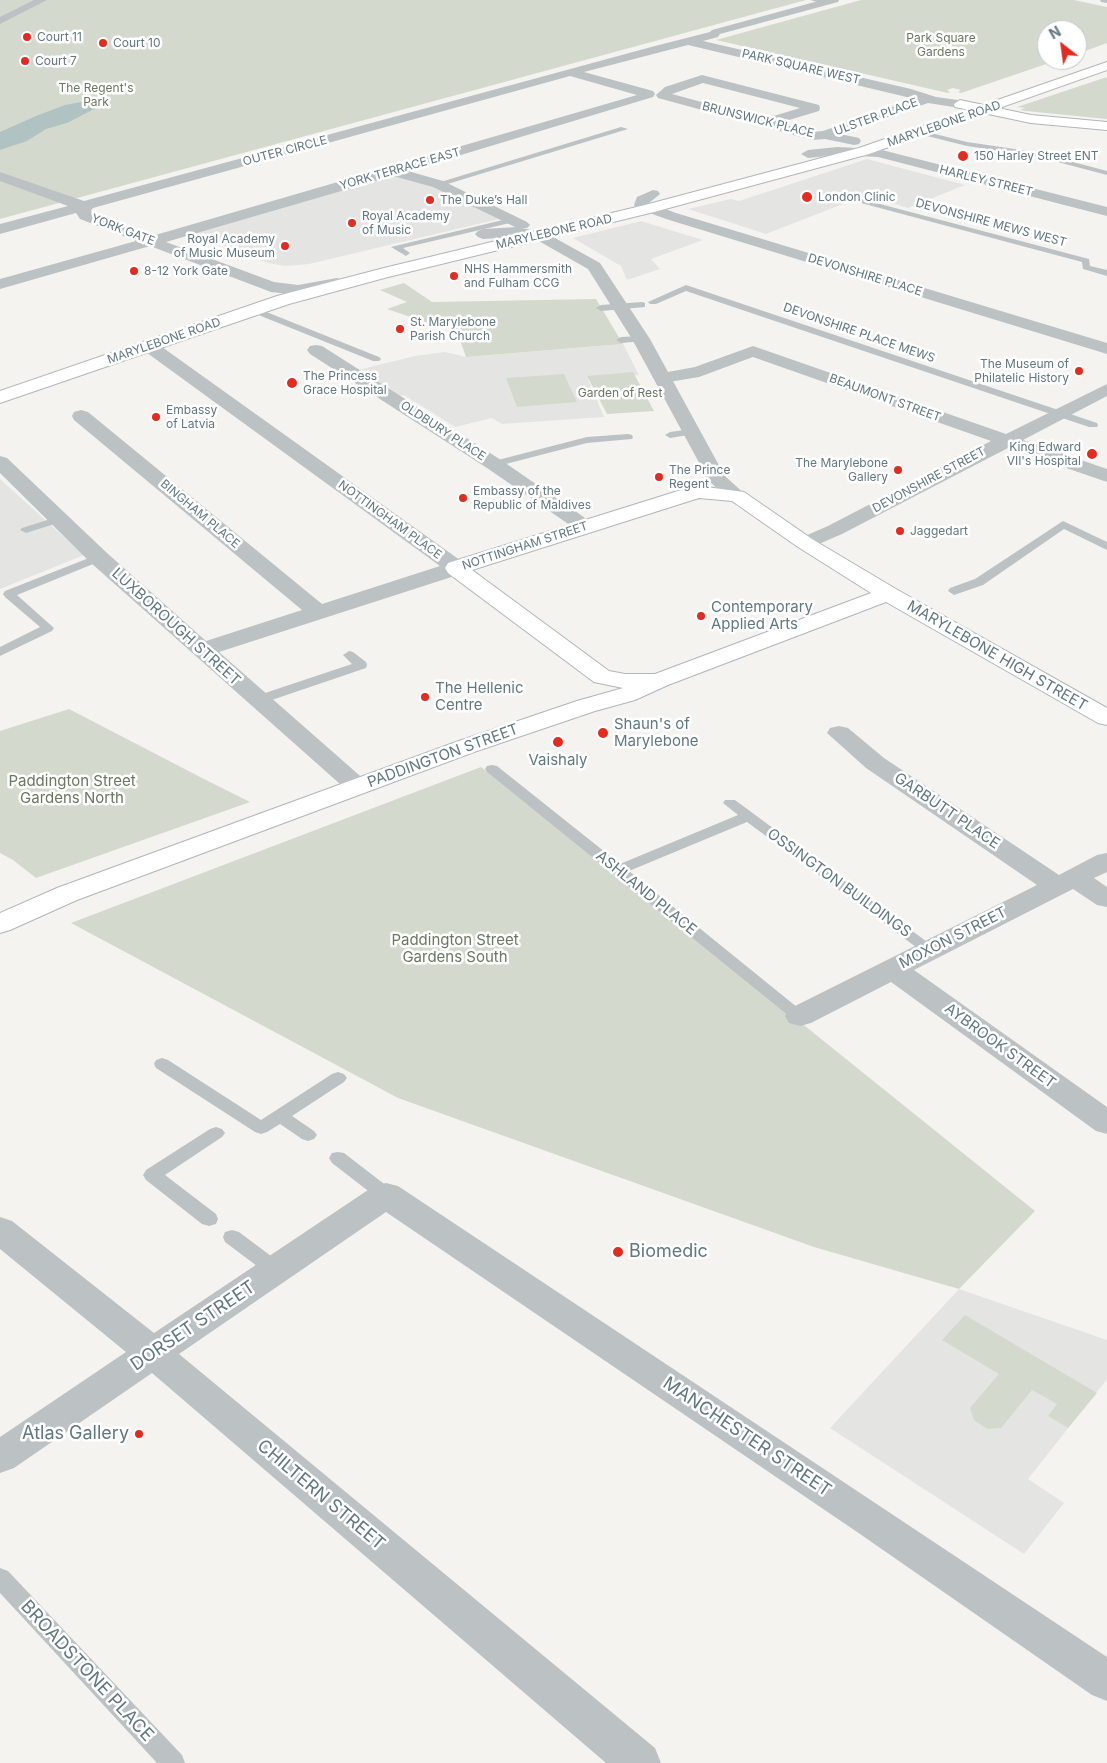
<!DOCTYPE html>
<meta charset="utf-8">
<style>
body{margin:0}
#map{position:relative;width:1107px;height:1763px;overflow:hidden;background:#f4f3ef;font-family:Inter,sans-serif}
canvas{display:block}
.north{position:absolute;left:1037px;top:20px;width:50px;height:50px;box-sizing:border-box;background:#fff;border:1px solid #c0c9cd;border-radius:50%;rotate:330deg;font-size:14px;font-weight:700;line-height:20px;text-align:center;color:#627881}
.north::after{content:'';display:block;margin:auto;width:18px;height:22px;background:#e42b1f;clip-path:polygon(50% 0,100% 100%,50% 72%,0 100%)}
</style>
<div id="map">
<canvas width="1107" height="1763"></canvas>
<div class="north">N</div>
</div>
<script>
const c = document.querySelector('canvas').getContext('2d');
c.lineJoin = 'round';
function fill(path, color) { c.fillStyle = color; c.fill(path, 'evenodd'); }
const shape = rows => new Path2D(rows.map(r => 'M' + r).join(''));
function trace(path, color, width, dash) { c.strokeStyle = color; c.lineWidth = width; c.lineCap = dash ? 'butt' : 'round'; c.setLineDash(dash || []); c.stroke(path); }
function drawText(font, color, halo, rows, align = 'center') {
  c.font = font + ' Inter,sans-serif'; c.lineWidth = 5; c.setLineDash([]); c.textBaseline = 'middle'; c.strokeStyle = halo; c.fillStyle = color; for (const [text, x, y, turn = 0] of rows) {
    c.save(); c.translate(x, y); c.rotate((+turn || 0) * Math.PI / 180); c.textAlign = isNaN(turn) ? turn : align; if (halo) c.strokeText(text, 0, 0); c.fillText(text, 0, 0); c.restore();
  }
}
fill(shape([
 [867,159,965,185,908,208,866,195,766,234,688,209,731,199,739,201],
 [393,173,433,185,499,219,309,264,285,266,268,263,193,234,199,230],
 [641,221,703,240,651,259,660,269,627,280,621,266,573,238],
 [623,344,639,375,588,379,604,417,502,424,492,418,455,427,404,395,399,396,358,370,415,356,445,352,466,357],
 [0,479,84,555,0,589],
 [959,1289,1107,1340,1107,1379,1028,1479,1064,1503,1024,1554,830,1428]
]), '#e4e5e3');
fill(shape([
 [0,0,806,0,0,219],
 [861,0,1074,0,1107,7,1107,43,1077,54,1077,30,1047,30,1047,60,1058,60,961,93,958,92,961,90,953,88,947,90,950,92,948,93,716,40],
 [1107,77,1107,119,1026,111,1020,110,1025,108,1017,107],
 [404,283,432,302,596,299,623,344,466,357,455,326,437,326,387,309,407,302,380,290],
 [633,372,654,411,607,414,587,376],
 [564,374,577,402,517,407,506,378],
 [69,709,202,778,250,802,36,878,13,860,0,853,0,731],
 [481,767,805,1026,1035,1211,959,1289,814,1247,398,1098,71,923],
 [965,1315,1097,1393,1068,1428,1048,1416,1057,1404,1032,1390,1001,1428,987,1429,974,1420,970,1408,999,1374,942,1340]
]), '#d4d9ce');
fill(shape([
 [81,102,95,103,98,107,67,123,46,129,27,141,0,150,0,132,36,116,65,105]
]), '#b1c2c3');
const secondary = shape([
 [699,486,744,492,812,539,896,589,1107,708,1107,725,1098,723,886,602,668,685,635,700,595,711,474,752,77,900,10,930,0,933,0,913,57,888,456,742,577,701,623,688,594,682,448,573,445,568,448,563,678,491,699,486],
 [699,498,732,501,798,547,871,593,655,674,625,674,609,671,472,570,699,498]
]);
const primary = shape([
 [960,100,1031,115,1107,122,1107,130,1031,123,955,107,954,104,960,100]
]);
const trunk = shape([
 [1107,62,1107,70,869,154,654,212,388,277,289,304,0,403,0,391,277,296,384,268,645,205,859,148,1107,62]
]);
trace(secondary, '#afb6b9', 2);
trace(primary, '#b0b6b8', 2);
trace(trunk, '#b2b6b8', 2);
fill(shape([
 [810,0,824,0,828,2,825,4,810,0],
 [621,127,628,129,441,186,434,184,621,127],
 [919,130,967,142,1035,152,1107,171,1107,175,1035,156,967,146,919,134,919,130],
 [861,199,1089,259,1090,266,1107,270,1107,276,1083,269,1082,262,861,203,861,199],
 [511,218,515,220,514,222,403,248,410,253,406,256,391,247,511,218],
 [686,285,1097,423,1098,425,1097,427,1089,427,686,291,656,304,650,304,648,302,686,285],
 [642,302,645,303,645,307,601,311,596,308,601,305,642,302],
 [254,307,379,357,381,359,379,361,373,361,251,312,251,308,254,307],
 [641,336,646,339,644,341,621,343,616,340,621,337,641,336],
 [691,429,695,430,696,432,695,434,670,438,665,435,670,432,691,429],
 [628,434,632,435,633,437,632,439,587,443,494,467,489,464,490,462,587,437,628,434],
 [60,516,64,517,66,519,64,521,26,533,20,530,22,528,60,516],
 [1063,521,1107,542,1107,550,1064,529,983,585,954,595,948,591,950,588,975,579,1063,521],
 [99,554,103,556,105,558,103,560,17,595,54,628,52,631,0,656,0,647,40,627,5,597,3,594,5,591,99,554],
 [349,651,353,652,366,662,367,665,366,668,263,703,258,704,251,700,253,697,352,664,343,655,349,651],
 [492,765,497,766,620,864,738,815,723,803,725,800,735,800,938,950,936,953,924,953,747,822,629,871,808,1016,806,1020,800,1021,794,1020,487,772,485,769,487,766,492,765],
 [162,1058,168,1060,261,1120,332,1074,338,1072,344,1074,347,1078,344,1082,292,1116,314,1131,317,1135,314,1139,308,1141,302,1139,280,1124,267,1132,261,1134,255,1132,156,1068,154,1064,156,1060,162,1058],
 [216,1127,222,1129,225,1133,222,1137,165,1175,216,1214,218,1219,216,1224,209,1226,202,1224,146,1180,143,1175,146,1170,210,1129,216,1127],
 [338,1152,344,1153,392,1190,395,1195,392,1200,386,1202,380,1200,332,1163,329,1158,332,1153,338,1152],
 [232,1230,239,1232,283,1265,285,1270,283,1275,276,1277,269,1275,225,1242,223,1237,225,1232,232,1230],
 [0,1568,8,1571,182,1755,185,1763,157,1763,0,1593,0,1568]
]), '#bcc2c4');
fill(shape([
 [34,0,47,0,0,24,0,17,34,0],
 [822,0,839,0,838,2,720,34,718,37,703,41,911,89,936,97,965,101,966,104,965,107,960,108,928,103,840,134,859,138,861,141,859,144,854,145,825,139,812,140,658,98,656,95,665,87,702,75,819,105,820,108,819,111,779,123,812,132,823,131,915,99,688,45,584,72,653,91,655,94,653,97,408,171,443,181,527,222,530,225,527,228,517,228,433,187,393,176,166,242,274,282,298,285,337,278,343,280,345,283,343,286,298,295,271,292,150,246,0,289,0,279,136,241,80,219,76,213,0,234,0,224,68,206,0,181,0,172,84,201,655,46,710,32,712,30,822,0],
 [570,76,637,95,152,236,92,213,91,210,93,208,570,76],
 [703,83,800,108,764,119,672,94,703,83],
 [1100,0,1107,0,1107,3,1101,2,1100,0],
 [149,341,155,342,464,563,467,568,464,573,219,652,367,782,371,787,367,792,358,795,349,792,91,563,0,473,0,456,7,458,107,553,206,641,302,610,74,420,72,416,74,412,81,410,88,412,322,604,440,566,143,350,140,346,143,342,149,341],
 [316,345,322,346,501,460,591,522,594,526,591,530,584,532,577,530,487,468,310,354,307,350,310,346,316,345],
 [753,346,1006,434,1107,384,1107,396,1023,440,1107,469,1107,482,1008,448,842,534,812,547,805,549,798,547,794,543,798,539,828,526,991,441,753,357,699,377,663,383,657,382,654,378,657,374,695,367,753,346],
 [839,726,848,728,884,758,1059,875,1097,855,1107,853,1107,872,1094,878,1107,887,1107,907,1097,905,1073,889,914,970,1107,1107,1107,1134,1096,1131,891,982,811,1023,800,1026,789,1023,785,1016,789,1009,1037,885,866,768,827,733,830,728,839,726],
 [386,1183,398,1186,1107,1657,1107,1701,1092,1695,860,1534,386,1212,179,1354,655,1748,661,1763,606,1763,152,1373,14,1468,0,1473,0,1437,126,1352,0,1249,0,1217,12,1221,154,1333,374,1186,386,1183]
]), '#bcc2c4');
fill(shape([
 [837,147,878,149,1107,207,1107,216,878,157,837,155,808,158,801,154,808,150,837,147],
 [653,190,658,191,660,194,649,203,676,213,1107,343,1107,354,666,219,636,208,634,205,637,197,653,190],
 [517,227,546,233,600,263,650,339,721,469,726,477,747,496,744,500,737,502,730,500,709,481,632,339,588,269,537,240,517,237,483,239,478,237,475,234,478,231,483,229,517,227]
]), '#bcc2c4');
fill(secondary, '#fff');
fill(primary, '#fff');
fill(trunk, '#fff');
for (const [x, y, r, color] of [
 [27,37,5,"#e42b1f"],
 [103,43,5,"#e42b1f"],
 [25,61,5,"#e42b1f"],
 [963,156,6,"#e42b1f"],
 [807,197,6,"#e42b1f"],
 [430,200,5,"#e42b1f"],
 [352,223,5,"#e42b1f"],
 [285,246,5,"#e42b1f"],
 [134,271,5,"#e42b1f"],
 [454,276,5,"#e42b1f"],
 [400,329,5,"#e42b1f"],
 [1079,371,5,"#e42b1f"],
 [292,383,6,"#e42b1f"],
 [156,417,5,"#e42b1f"],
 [1092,454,6,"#e42b1f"],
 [898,470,5,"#e42b1f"],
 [659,477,5,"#e42b1f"],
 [463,498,5,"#e42b1f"],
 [900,531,5,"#e42b1f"],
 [701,616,5,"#e42b1f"],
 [425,697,5,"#e42b1f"],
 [603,733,6,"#e42b1f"],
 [558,742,6,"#e42b1f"],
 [618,1252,6,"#e42b1f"],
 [139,1434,5,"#e42b1f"]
]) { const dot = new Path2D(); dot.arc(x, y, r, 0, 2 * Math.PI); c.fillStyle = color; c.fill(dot); trace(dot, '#fff', 2); }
drawText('12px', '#627881', '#fff', [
 ["Court 11",37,37],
 ["Court 10",113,43],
 ["Court 7",35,61],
 ["150 Harley Street ENT",974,156],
 ["London Clinic",818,197],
 ["The Duke’s Hall",440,200],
 ["Royal Academy",362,216],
 ["of Music",362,230],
 ["Royal Academy",275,239,"right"],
 ["of Music Museum",275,253,"right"],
 ["NHS Hammersmith",464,269],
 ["and Fulham CCG",464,283],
 ["8-12 York Gate",144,271],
 ["St. Marylebone",410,322],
 ["Parish Church",410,336],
 ["The Museum of",1069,364,"right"],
 ["Philatelic History",1069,378,"right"],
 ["The Princess",303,376],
 ["Grace Hospital",303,390],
 ["Embassy",166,410],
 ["of Latvia",166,424],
 ["King Edward",1081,447,"right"],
 ["VII's Hospital",1081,461,"right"],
 ["The Marylebone",888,463,"right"],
 ["Gallery",888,477,"right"],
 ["The Prince",669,470],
 ["Regent",669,484],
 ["Embassy of the",473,491],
 ["Republic of Maldives",473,505],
 ["Jaggedart",910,531]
], 'left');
drawText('12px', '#6a7861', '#fff', [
 ["Park Square",941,38],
 ["Gardens",941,52],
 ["The Regent's",96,88],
 ["Park",96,102],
 ["Garden of Rest",620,393]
]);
drawText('12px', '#627881', '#fff', [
 ["PARK SQUARE WEST",801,67,13],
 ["ULSTER PLACE",876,117,-20],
 ["BRUNSWICK PLACE",758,120,14],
 ["MARYLEBONE ROAD",944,124,-19],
 ["OUTER CIRCLE",285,151,-15],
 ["YORK TERRACE EAST",400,169,-16],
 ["HARLEY STREET",986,181,14],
 ["DEVONSHIRE MEWS WEST",991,223,15],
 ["YORK GATE",123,230,21],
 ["MARYLEBONE ROAD",554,232,-13],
 ["DEVONSHIRE PLACE",865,275,17],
 ["DEVONSHIRE PLACE MEWS",859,333,19],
 ["MARYLEBONE ROAD",164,341,-19],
 ["BEAUMONT STREET",885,398,20],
 ["OLDBURY PLACE",443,431,33],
 ["DEVONSHIRE STREET",929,480,-28],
 ["BINGHAM PLACE",200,514,40],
 ["NOTTINGHAM PLACE",390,520,36],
 ["NOTTINGHAM STREET",525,546,-18]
]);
drawText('15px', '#627881', '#fff', [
 ["Contemporary",711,607],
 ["Applied Arts",711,624],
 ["The Hellenic",435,688],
 ["Centre",435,705],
 ["Shaun's of",614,724],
 ["Marylebone",614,741],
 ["Vaishaly",558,760,"center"]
], 'left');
drawText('15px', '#627881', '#fff', [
 ["LUXBOROUGH STREET",176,627,42],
 ["MARYLEBONE HIGH STREET",997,656,30],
 ["PADDINGTON STREET",443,756,-20],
 ["GARBUTT PLACE",947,811,34],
 ["OSSINGTON BUILDINGS",839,883,36],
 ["ASHLAND PLACE",646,893,39],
 ["MOXON STREET",953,938,-27],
 ["AYBROOK STREET",1000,1046,36]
]);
drawText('15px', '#6a7861', '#fff', [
 ["Paddington Street",72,781],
 ["Gardens North",72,798],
 ["Paddington Street",455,940],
 ["Gardens South",455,957]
]);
drawText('18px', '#627881', '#fff', [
 ["Biomedic",629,1252],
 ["Atlas Gallery",129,1434,"right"]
], 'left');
drawText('18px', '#627881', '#fff', [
 ["DORSET STREET",193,1326,-34],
 ["MANCHESTER STREET",747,1437,34],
 ["CHILTERN STREET",321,1495,40],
 ["BROADSTONE PLACE",87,1671,47]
]);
</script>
